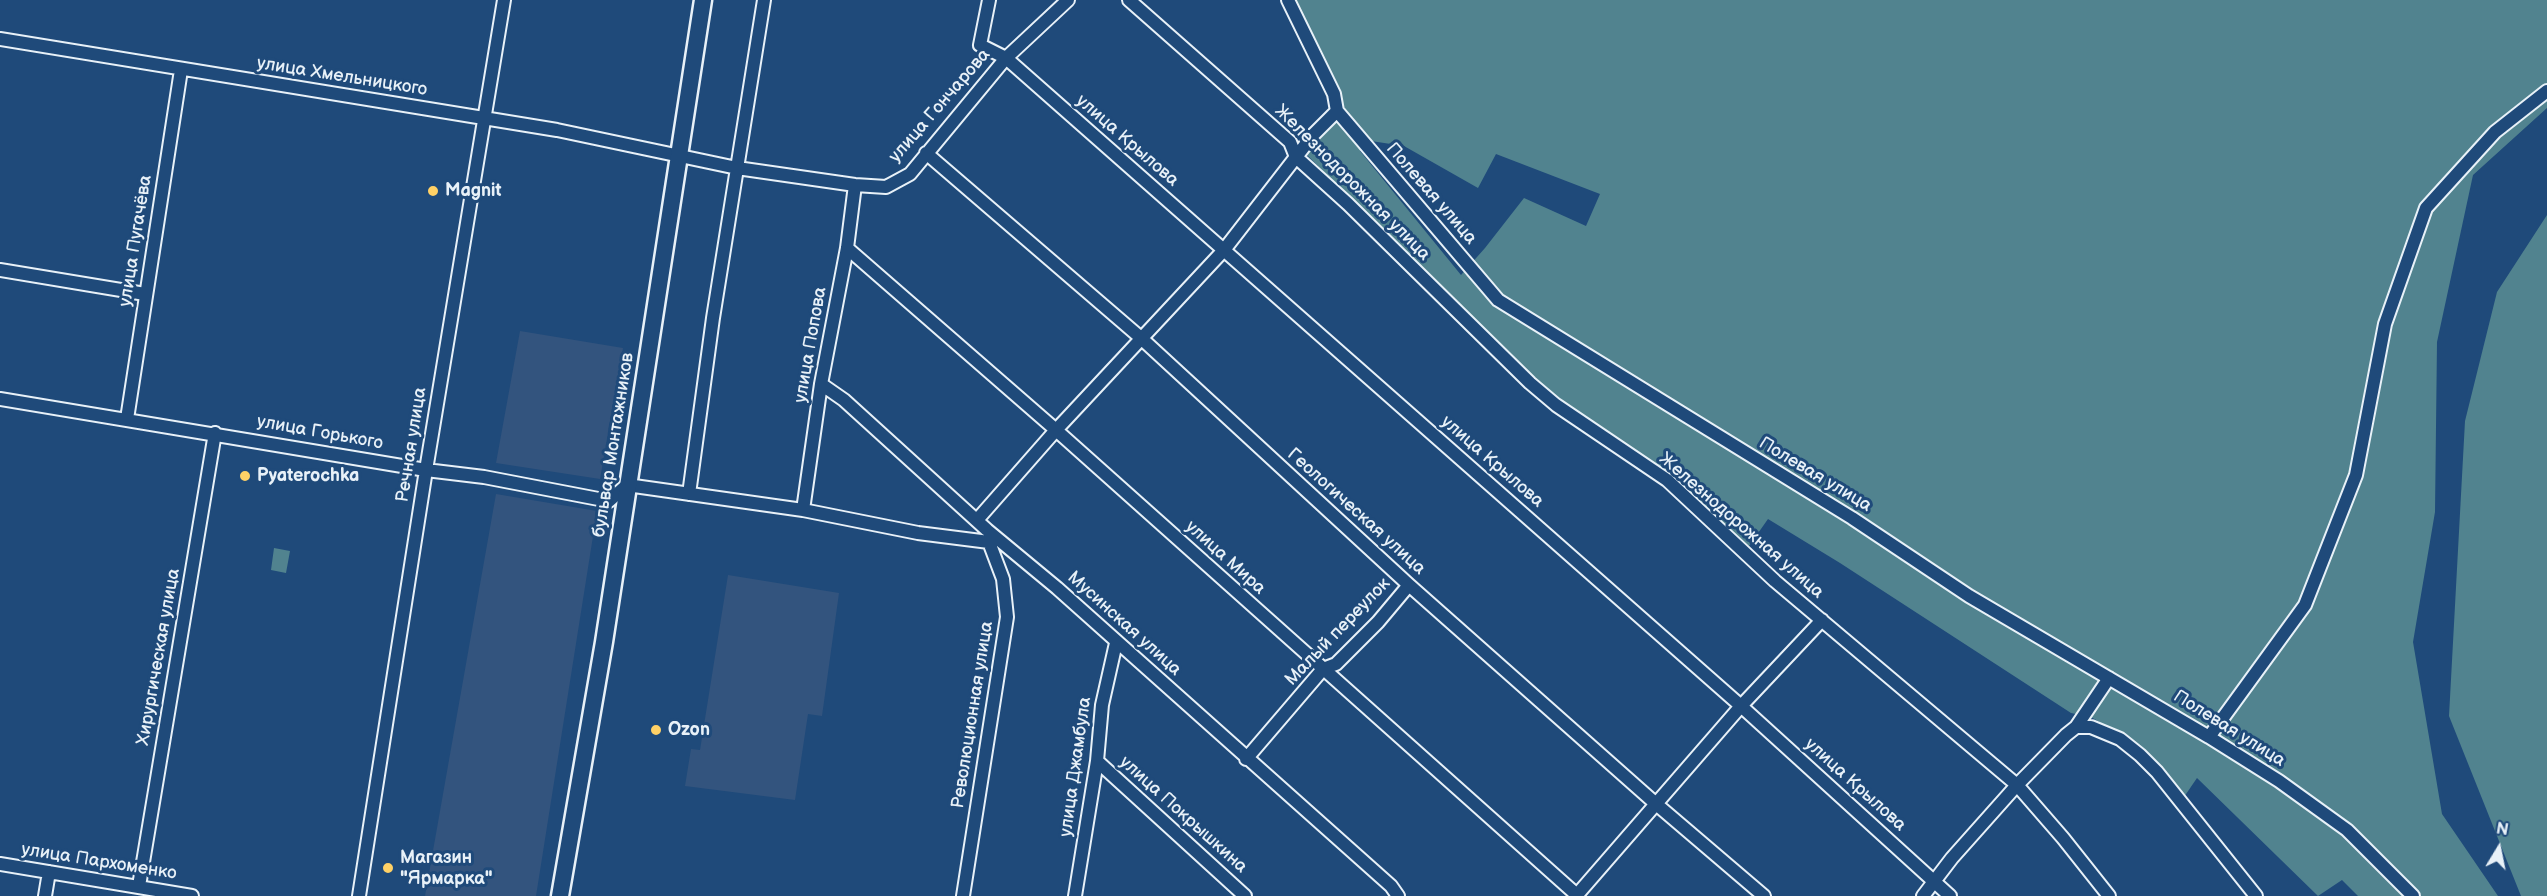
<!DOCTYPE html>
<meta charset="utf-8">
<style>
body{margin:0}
#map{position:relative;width:2547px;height:896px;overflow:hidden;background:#1f4a7a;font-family:"Balsamiq Sans",sans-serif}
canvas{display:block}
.north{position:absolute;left:2469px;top:818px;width:60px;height:60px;-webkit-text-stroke:4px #1f4a7a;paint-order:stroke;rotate:10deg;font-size:16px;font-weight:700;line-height:24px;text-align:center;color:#e8f1f8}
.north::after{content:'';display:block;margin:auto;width:21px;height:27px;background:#e8f1f8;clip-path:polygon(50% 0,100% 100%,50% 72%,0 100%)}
</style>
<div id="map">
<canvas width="2547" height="896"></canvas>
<div class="north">N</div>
</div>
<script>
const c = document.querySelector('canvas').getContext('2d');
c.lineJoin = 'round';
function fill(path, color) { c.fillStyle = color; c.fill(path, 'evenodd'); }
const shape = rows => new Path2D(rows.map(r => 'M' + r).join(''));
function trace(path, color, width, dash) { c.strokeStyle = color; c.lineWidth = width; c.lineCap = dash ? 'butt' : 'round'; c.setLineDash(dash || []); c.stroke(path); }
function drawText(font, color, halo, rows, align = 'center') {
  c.font = font + ' "Balsamiq Sans",sans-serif'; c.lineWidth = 6; c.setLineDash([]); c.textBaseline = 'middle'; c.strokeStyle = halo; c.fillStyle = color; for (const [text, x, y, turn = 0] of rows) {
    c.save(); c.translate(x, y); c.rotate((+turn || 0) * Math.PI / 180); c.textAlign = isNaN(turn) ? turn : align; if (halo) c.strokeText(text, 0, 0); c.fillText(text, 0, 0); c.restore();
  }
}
fill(shape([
 [520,331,623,348,600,479,496,463],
 [496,494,597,511,536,896,425,896],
 [728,575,839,593,822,716,808,714,795,800,685,786,691,749,700,750]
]), '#33547e');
fill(shape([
 [1295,0,2547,0,2547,108,2473,175,2437,342,2435,512,2413,642,2442,814,2498,896,2358,896,2342,880,2318,896,2197,778,2184,797,2140,746,2091,717,2071,713,1840,563,1768,519,1749,546,1663,470,1553,396,1497,345,1306,154,1346,111],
 [1371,141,1404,146,1478,188,1496,154,1600,194,1586,226,1524,198,1485,248,1461,275,1360,151],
 [2547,215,2547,896,2521,896,2449,716,2465,421,2497,292],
 [274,548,290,551,286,573,271,570]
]), '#51838f');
const street = shape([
 [989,0,980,45,1006,58,1741,706,1950,896],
 [1129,0,1290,142,1296,157,1348,204,1530,383,1556,405,1667,480,1775,581,2017,785,2063,838,2109,896],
 [1288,0,1334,94,1337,111,1498,300,1852,518,1969,596,2209,737,2279,781,2347,830,2413,896],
 [0,39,557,130,737,168,855,185,886,187,910,174,1006,58,1068,0],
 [926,153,1141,338,1409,585,1655,803,1764,896],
 [847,248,1056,430,1578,896],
 [0,270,145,294],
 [821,384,844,400,987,530,1057,588,1391,886,1398,896],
 [0,399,426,470,484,477,609,501,627,485,803,510,918,533,989,542,996,538],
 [127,419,181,70],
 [689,494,713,318,764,0],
 [803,510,821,384,847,248,855,185],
 [977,520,1056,430,1224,250,1313,135,1337,111],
 [2076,727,2109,678],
 [2209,737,2305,605,2356,475,2385,324,2426,208,2495,132,2547,91],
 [1246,759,1323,669,1336,664,1378,622,1409,585],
 [1097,761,1245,896],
 [0,864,192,896],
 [139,886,215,433],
 [45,896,49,872],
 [359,896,426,470,504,0],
 [963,896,1007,617,1003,579,989,542],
 [1075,896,1097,761,1102,705,1116,643],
 [1576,896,1741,706,1822,620],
 [1923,896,1952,858,2017,785,2066,735,2076,727,2091,727,2120,739,2140,755,2157,772,2256,896]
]);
const secondary = shape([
 [560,896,604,642,703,0]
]);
trace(street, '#e8f1f8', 16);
trace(secondary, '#e8f1f8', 21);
trace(street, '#1f4a7a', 12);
trace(secondary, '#1f4a7a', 16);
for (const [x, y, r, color] of [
 [433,191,6,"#ffd166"],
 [245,476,6,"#ffd166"],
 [656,730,6,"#ffd166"],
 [388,868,6,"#ffd166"]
]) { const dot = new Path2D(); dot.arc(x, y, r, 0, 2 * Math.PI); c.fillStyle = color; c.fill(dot); trace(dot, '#1f4a7a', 2); }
drawText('18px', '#e8f1f8', '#1f4a7a', [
 ["улица Хмельницкого",342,77,9],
 ["улица Гончарова",940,106,-49],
 ["улица Крылова",1127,141,41],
 ["Железнодорожная улица",1352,183,45],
 ["Полевая улица",1431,194,49],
 ["улица Пугачёва",136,241,-81],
 ["улица Попова",811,345,-80],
 ["улица Горького",320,433,10],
 ["Речная улица",412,445,-81],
 ["бульвар Монтажников",614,445,-81],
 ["улица Крылова",1492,462,41],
 ["Полевая улица",1815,475,31],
 ["Геологическая улица",1356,512,42],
 ["Железнодорожная улица",1741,526,41],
 ["улица Мира",1225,558,42],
 ["Мусинская улица",1124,624,42],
 ["Малый переулок",1338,632,-46],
 ["Хирургическая улица",159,657,-80],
 ["Революционная улица",973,715,-81],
 ["Полевая улица",2229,729,32],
 ["улица Джамбула",1076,767,-82],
 ["улица Крылова",1855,785,42],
 ["улица Покрышкина",1183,815,42],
 ["улица Пархоменко",99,862,9]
]);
drawText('bold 18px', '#e8f1f8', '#1f4a7a', [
 ["Magnit",445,191],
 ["Pyaterochka",257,476],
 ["Ozon",668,730],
 ["Магазин",400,858],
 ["\"Ярмарка\"",400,879]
], 'left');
</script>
